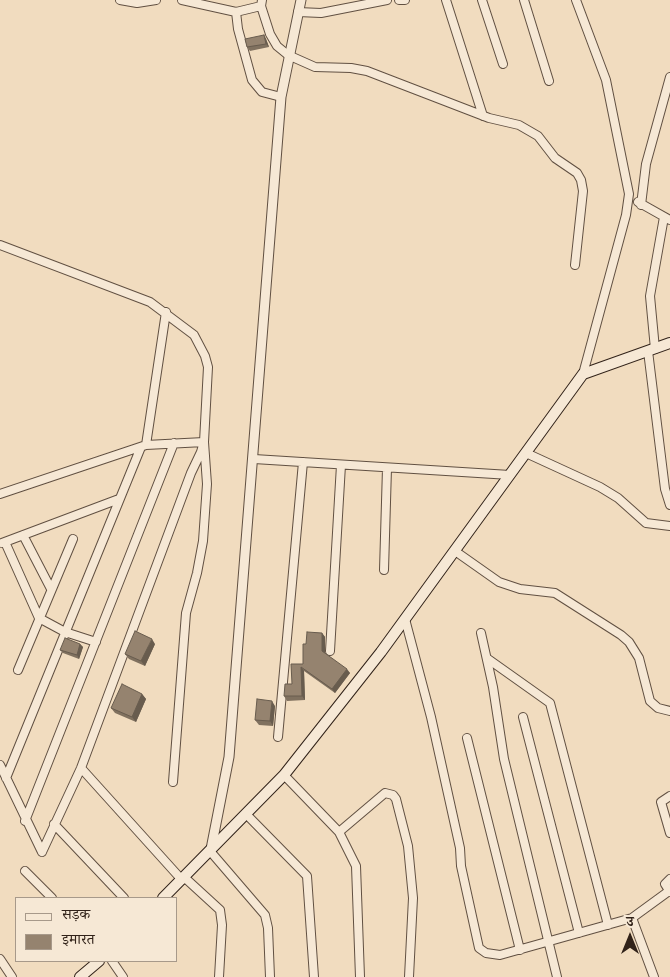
<!DOCTYPE html>
<meta charset="utf-8">
<style>
body{margin:0}
#map{position:relative;width:670px;height:977px;overflow:hidden;background:#f1dcbf;font-family:"Old Standard TT","Noto Serif Devanagari",serif}
canvas{display:block}
.legend{position:absolute;left:15px;top:897px;width:162px;height:65px;box-sizing:border-box;background:#f6e8d5;border:1px solid #a7998a;margin:0;padding:6px 9px;list-style:none;font-size:15px;color:#312219}
.legend li{display:flex;align-items:center;gap:10px;height:25px}
.legend b{width:25px;border:1px solid #a7998a}
.north{position:absolute;left:605px;top:912px;width:50px;height:50px;-webkit-text-stroke:4px #f6e8d5;paint-order:stroke;rotate:0deg;font-size:14px;font-weight:700;line-height:20px;text-align:center;color:#312219}
.north::after{content:'';display:block;margin:auto;width:18px;height:22px;background:#312219;clip-path:polygon(50% 0,100% 100%,50% 72%,0 100%)}
</style>
<div id="map">
<canvas width="670" height="977"></canvas>
<ul class="legend">
<li><b style="height:6px;background:#f6e8d5"></b>सड़क</li>
<li><b style="height:14px;background:#95836f"></b>इमारत</li>
</ul>
<div class="north">उ</div>
</div>
<script>
const c = document.querySelector('canvas').getContext('2d');
c.lineJoin = 'round';
const shape = rows => new Path2D(rows.map(r => 'M' + r).join(''));
function trace(path, color, width, dash) { c.strokeStyle = color; c.lineWidth = width; c.lineCap = dash ? 'butt' : 'round'; c.setLineDash(dash || []); c.stroke(path); }
function fill(path, color) { c.fillStyle = color; c.fill(path, 'evenodd'); }
const minor = shape([
 [120,0,137,3,156,0],
 [182,0,236,12,261,6],
 [262,0,261,6,270,34,277,46,288,55,315,67,351,68,367,71,489,118,519,125,538,136,555,158,577,173,581,180,583,191,575,265],
 [399,0,405,0],
 [446,0,483,116],
 [482,0,503,64],
 [524,0,549,81],
 [576,0,606,80,629,194,626,215,583,374],
 [236,12,238,29,252,80,262,92,281,97],
 [298,12,321,13,387,0],
 [638,202,670,220],
 [641,205,646,164,670,77],
 [0,245,150,302,194,335,205,356,208,367,204,442,201,452,191,473,81,768,42,852],
 [655,349,650,296,664,217],
 [648,351,665,489,670,505],
 [146,445,166,312],
 [526,453,600,487,618,498,646,523,670,526],
 [254,459,510,475],
 [0,494,146,445,204,442,207,484,203,541,197,573,186,613,173,782],
 [23,535,51,589],
 [5,542,39,618,65,632,96,642],
 [2,543,119,499],
 [455,551,499,582,520,589,555,593,621,635,629,642,639,658,650,701,658,708,670,711],
 [384,570,387,468],
 [405,619,431,717,460,848,461,866,479,948,486,953,500,955,632,918,669,891],
 [481,633,493,687,504,759,557,977],
 [330,651,341,465],
 [488,659,550,703,608,925],
 [18,670,73,539],
 [523,717,579,933],
 [278,737,303,462],
 [467,738,520,950],
 [0,765,42,852],
 [81,768,182,880],
 [284,775,339,832,356,866,360,977],
 [6,778,141,447],
 [670,796,661,802,670,833],
 [246,814,307,876,314,977],
 [25,821,174,443],
 [54,824,124,898],
 [339,832,385,793,393,795,396,799,408,846,413,898,409,977],
 [210,851,265,915,268,928,270,977],
 [25,871,52,898],
 [184,877,220,910,222,925,219,977],
 [670,879,665,884,670,892],
 [632,918,654,977],
 [0,959,12,977],
 [112,961,123,977]
]);
const tertiary = shape([
 [211,849,229,757,281,97,301,0]
]);
const secondary = shape([
 [163,898,284,775,381,652,583,374,670,343],
 [80,977,99,961]
]);
trace(minor, '#615042', 10);
trace(tertiary, '#615042', 11);
trace(secondary, '#312219', 12);
trace(minor, '#f6e8d5', 8);
trace(tertiary, '#f6e8d5', 9);
trace(secondary, '#f6e8d5', 10);
fill(shape([
 [264,35,266,39,269,47,250,51,247,47],
 [322,633,325,637,325,653,350,673,335,693,304,671,305,700,287,701,284,696,292,684,303,664,306,644],
 [80,644,83,647,79,659,63,653,60,650],
 [155,644,145,666,129,659,125,654],
 [142,694,146,699,136,722,115,713,111,708],
 [275,706,273,726,259,725,255,720]
]), '#80715f');
fill(shape([
 [264,35,266,39,269,47,266,44],
 [322,633,325,637,325,655,322,651],
 [152,639,155,644,145,666,141,661],
 [80,644,83,647,79,659,77,655],
 [301,667,304,671,305,700,302,696],
 [347,669,350,673,335,693,332,689],
 [142,694,146,699,136,722,132,717],
 [272,701,275,706,273,726,270,721]
]), '#685c4e');
const building = shape([
 [264,35,266,44,247,47,245,39,264,35],
 [135,631,152,639,141,661,125,654,135,631],
 [307,632,322,633,322,651,347,669,332,689,301,667,302,696,284,696,285,684,292,684,291,664,303,664,303,644,306,644,307,632],
 [65,638,80,644,77,655,60,650,65,638],
 [122,684,142,694,132,717,111,708,122,684],
 [257,699,272,701,270,721,255,720,257,699]
]);
fill(building, '#95836f');
trace(building, '#685c4e', 1);
</script>
